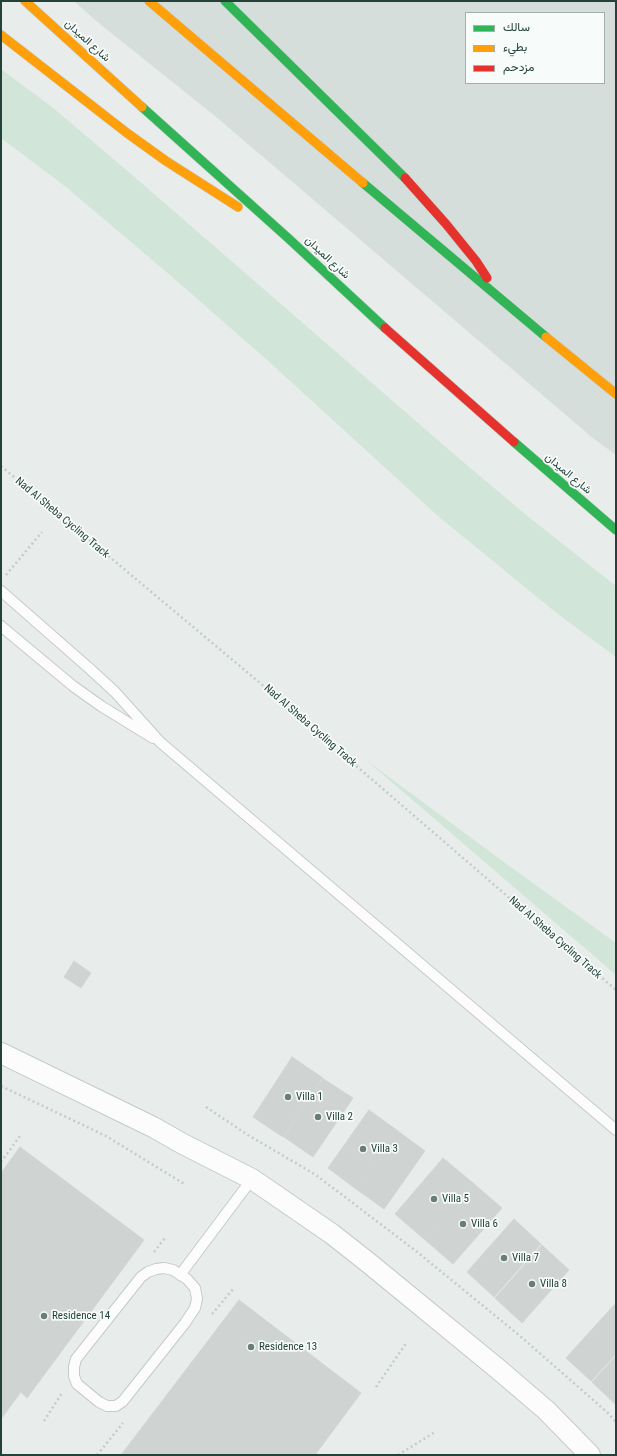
<!DOCTYPE html>
<meta charset="utf-8">
<style>
body{margin:0}
#map{position:relative;width:617px;height:1456px;overflow:hidden;background:#e8edeb;font-family:"Roboto Condensed",Vazirmatn,sans-serif}
canvas{display:block}
.frame{position:absolute;inset:0;border:2px solid #24423a;pointer-events:none}
.legend{position:absolute;left:465px;top:12px;width:140px;height:72px;box-sizing:border-box;background:#f7fbf9;border:1px solid #a3b1ad;margin:0;padding:5px 7px;list-style:none;font-size:12px;color:#24423a}
.legend li{display:flex;align-items:center;gap:8px;height:20px}
.legend b{width:20px;border:1px solid #a3b1ad}
</style>
<div id="map">
<canvas width="617" height="1456"></canvas>
<div class="frame"></div>
<ul class="legend">
<li><b style="height:5px;background:#30b455"></b>سالك</li>
<li><b style="height:5px;background:#ff9f0a"></b>بطيء</li>
<li><b style="height:5px;background:#e5322d"></b>مزدحم</li>
</ul>
</div>
<script>
const c = document.querySelector('canvas').getContext('2d');
c.lineJoin = 'round';
function fill(path, color) { c.fillStyle = color; c.fill(path, 'evenodd'); }
const shape = rows => new Path2D(rows.map(r => 'M' + r).join(''));
function trace(path, color, width, dash) { c.strokeStyle = color; c.lineWidth = width; c.lineCap = dash ? 'butt' : 'round'; c.setLineDash(dash || []); c.stroke(path); }
function drawText(font, color, halo, rows, align = 'center') {
  c.font = font + ' "Roboto Condensed",Vazirmatn,sans-serif'; c.lineWidth = 3.5; c.setLineDash([]); c.textBaseline = 'middle'; c.strokeStyle = halo; c.fillStyle = color; for (const [text, x, y, turn = 0] of rows) {
    c.save(); c.translate(x, y); c.rotate((+turn || 0) * Math.PI / 180); c.textAlign = isNaN(turn) ? turn : align; if (halo) c.strokeText(text, 0, 0); c.fillText(text, 0, 0); c.restore();
  }
}
fill(shape([
 [74,1,616,1,616,455,594,439,215,116,95,20],
 [466,13,604,13,604,83,466,83]
]), '#d6dedb');
fill(shape([
 [1,69,52,107,130,173,455,455,530,518,616,586,616,657,559,615,439,517,267,360,171,276,66,187,1,138],
 [366,760,504,862,616,943,616,975]
]), '#d1e6d8');
const building = shape([
 [74,961,91,973,81,988,64,977,74,961],
 [292,1057,323,1078,283,1137,253,1117,292,1057],
 [322,1078,353,1098,313,1157,284,1137,322,1078],
 [369,1110,398,1131,356,1189,328,1168,369,1110],
 [398,1131,425,1151,384,1209,356,1189,398,1131],
 [20,1147,144,1240,27,1398,21,1392,1,1419,1,1173,20,1147],
 [443,1158,473,1183,424,1239,395,1214,443,1158],
 [473,1183,502,1208,453,1264,424,1239,473,1183],
 [514,1219,541,1244,494,1297,467,1272,514,1219],
 [542,1245,569,1270,522,1323,495,1298,542,1245],
 [239,1300,361,1393,315,1455,121,1455,239,1300],
 [614,1305,616,1307,616,1354,591,1381,566,1358,614,1305],
 [616,1356,616,1405,592,1382,616,1356]
]);
fill(building, '#cfd4d2');
trace(building, '#d1d6d4', 1);
const lane = shape([
 [1,591,90,669,115,692,160,742,616,1130],
 [1,626,73,686,101,706,153,738],
 [164,1268,173,1270,187,1279,195,1288,197,1299,195,1308,185,1323,123,1401,116,1406,107,1406,99,1402,77,1384,74,1376,74,1367,76,1359,141,1277,148,1272,156,1269,164,1268],
 [180,1275,252,1179]
]);
const street = shape([
 [1,1053,153,1127,183,1144,252,1179,332,1234,370,1264,498,1369,546,1410,590,1455]
]);
const fast = shape([
 [225,1,405,178],
 [142,107,288,238,385,328],
 [363,183,546,337],
 [514,442,616,530]
]);
const slow = shape([
 [25,1,142,107],
 [149,1,363,183],
 [1,35,127,133,166,161,238,207],
 [546,337,616,394]
]);
const jam = shape([
 [405,178,446,224,476,261,487,278],
 [385,328,514,442]
]);
trace(lane, '#c5cac8', 12);
trace(street, '#c5cac8', 22);
trace(fast, '#c3ccc9', 10);
trace(slow, '#c3ccc9', 10);
trace(jam, '#c3ccc9', 10);
trace(shape([
 [1,466,266,688,616,990],
 [6,575,42,532],
 [1,1086,106,1136,186,1185],
 [206,1107,248,1135,316,1175,416,1251,520,1336,608,1413,616,1422],
 [1,1162,20,1136],
 [154,1252,165,1238],
 [212,1314,234,1288],
 [376,1387,407,1342],
 [44,1421,62,1393],
 [97,1455,123,1423],
 [398,1455,435,1432]
]), '#c3ccca', 2.5, [2, 3]);
trace(lane, '#fcfcfc', 10);
trace(street, '#fcfcfc', 20);
trace(fast, '#30b455', 9);
trace(slow, '#ff9f0a', 9);
trace(jam, '#e5322d', 9);
for (const [x, y, r, color] of [
 [288,1097,4,"#697e78"],
 [318,1117,4,"#697e78"],
 [363,1149,4,"#697e78"],
 [434,1199,4,"#697e78"],
 [463,1224,4,"#697e78"],
 [504,1258,4,"#697e78"],
 [532,1284,4,"#697e78"],
 [44,1316,4,"#697e78"],
 [251,1347,4,"#697e78"]
]) { const dot = new Path2D(); dot.arc(x, y, r, 0, 2 * Math.PI); c.fillStyle = color; c.fill(dot); trace(dot, '#f7fbf9', 1.5); }
drawText('11px', '#24423a', '#f7fbf9', [
 ["شارع الميدان",87,41,42],
 ["شارع الميدان",327,258,43],
 ["شارع الميدان",568,474,40],
 ["Nad Al Sheba Cycling Track",62,518,40],
 ["Nad Al Sheba Cycling Track",310,726,41],
 ["Nad Al Sheba Cycling Track",555,938,41]
]);
drawText('11px', '#24423a', '#f7fbf9', [
 ["Villa 1",296,1097],
 ["Villa 2",326,1117],
 ["Villa 3",371,1149],
 ["Villa 5",442,1199],
 ["Villa 6",471,1224],
 ["Villa 7",512,1258],
 ["Villa 8",540,1284],
 ["Residence 14",52,1316],
 ["Residence 13",259,1347]
], 'left');
</script>
